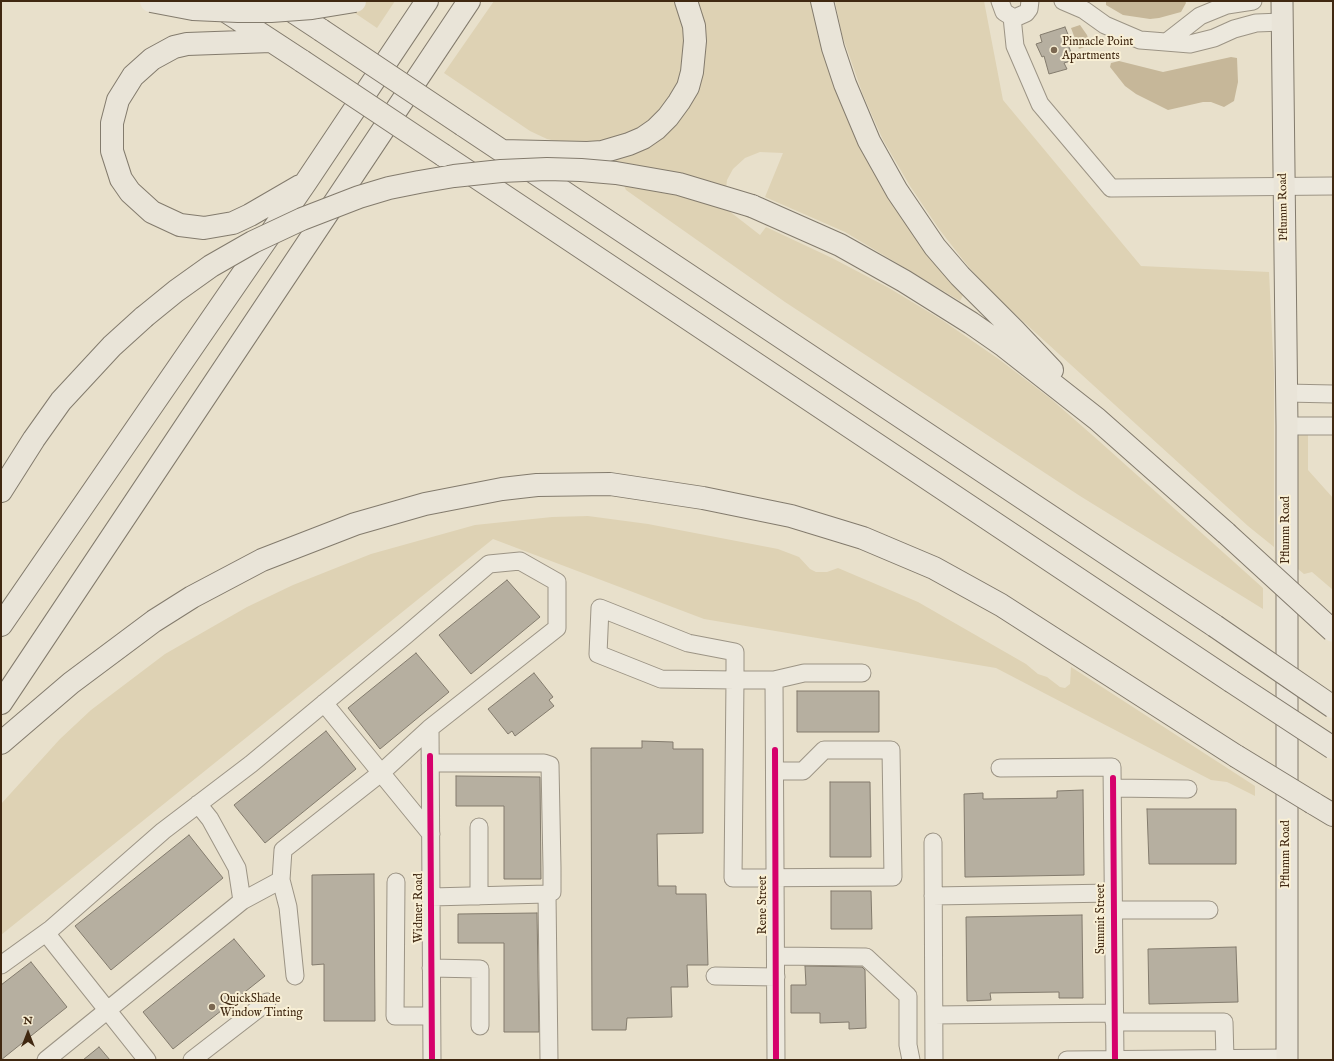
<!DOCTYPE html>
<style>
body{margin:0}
#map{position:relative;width:1334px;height:1061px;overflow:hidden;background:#e8e0cb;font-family:"IM FELL English",serif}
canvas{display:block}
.frame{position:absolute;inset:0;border:2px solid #402811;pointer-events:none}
.north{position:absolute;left:8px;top:1013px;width:40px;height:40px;-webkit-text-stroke:3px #f8efd5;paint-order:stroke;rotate:0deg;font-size:11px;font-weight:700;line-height:16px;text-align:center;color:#402811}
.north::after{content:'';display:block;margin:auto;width:14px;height:18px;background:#402811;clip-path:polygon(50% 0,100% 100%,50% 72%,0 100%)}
</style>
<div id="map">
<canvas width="1334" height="1061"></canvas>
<div class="frame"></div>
<div class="north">N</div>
</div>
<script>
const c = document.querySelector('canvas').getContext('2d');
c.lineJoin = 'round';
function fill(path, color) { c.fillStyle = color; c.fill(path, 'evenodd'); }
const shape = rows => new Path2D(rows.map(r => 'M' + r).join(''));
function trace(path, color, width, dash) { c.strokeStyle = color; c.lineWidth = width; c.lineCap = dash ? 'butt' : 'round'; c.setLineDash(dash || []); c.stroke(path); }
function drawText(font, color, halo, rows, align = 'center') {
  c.font = font + ' "IM FELL English",serif'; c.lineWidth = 4; c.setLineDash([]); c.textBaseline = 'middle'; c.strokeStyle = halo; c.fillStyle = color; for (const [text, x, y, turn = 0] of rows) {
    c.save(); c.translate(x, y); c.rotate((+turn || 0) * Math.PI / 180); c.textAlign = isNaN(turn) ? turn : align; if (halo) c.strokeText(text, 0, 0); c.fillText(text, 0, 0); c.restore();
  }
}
fill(shape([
 [337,1,395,1,377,28],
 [494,1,676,1,684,23,686,54,682,79,670,102,636,133,591,145,569,144,547,139,530,131,444,73],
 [694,1,812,1,888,197,916,239,963,295,960,301,845,232,765,197,783,153,760,152,745,158,733,169,727,180,724,207,760,235,766,227,832,258,889,288,942,320,1000,360,1051,399,1099,441,1263,588,1263,609,1080,496,785,302,626,190,613,161,639,150,681,116],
 [835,1,984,1,1003,100,1141,266,1269,272,1274,374,1274,547,1248,526,993,294,967,265,939,229,910,186,883,140,863,95,842,35],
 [1308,432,1308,470,1333,498,1333,590,1312,572,1304,574,1292,564,1296,440,1299,435],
 [588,516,648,524,778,549,799,557,810,569,816,572,827,572,838,568,918,602,1026,664,1038,674,1047,677,1060,687,1065,688,1070,684,1071,667,1255,786,1255,796,1227,782,1211,780,996,668,704,619,493,539,1,935,1,804,60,739,91,710,165,654,247,607,293,585,371,554,475,525,552,517]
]), '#ded2b4');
fill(shape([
 [1106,1,1185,1,1186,3,1181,12,1159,18,1150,19,1123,15,1106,5],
 [1080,25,1087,35,1090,45,1079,49,1071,28],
 [1231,57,1237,58,1238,82,1234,101,1224,107,1211,102,1203,102,1168,110,1136,94,1125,86,1110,67,1111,63,1119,61,1163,72]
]), '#c6b799');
const building = shape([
 [1065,27,1071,42,1067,42,1074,60,1064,63,1067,69,1049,74,1044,56,1042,57,1036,44,1042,42,1040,35,1065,27],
 [507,580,540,617,471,674,439,635,507,580],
 [416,653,449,692,380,749,348,708,416,653],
 [534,673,553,697,549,700,554,706,515,736,512,731,508,734,488,709,534,673],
 [797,691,879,691,879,732,797,732,797,691],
 [326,731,356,769,265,843,234,805,326,731],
 [642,741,673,742,673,749,703,749,703,833,657,834,658,886,676,886,676,894,706,894,708,965,687,965,688,987,671,987,672,1017,627,1018,626,1030,592,1030,591,748,642,748,642,741],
 [456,776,540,777,541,879,504,879,504,806,456,806,456,776],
 [830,782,870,782,871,857,830,857,830,782],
 [1083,790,1084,875,965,877,964,794,983,793,983,799,1057,798,1057,791,1083,790],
 [1147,809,1236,809,1236,864,1149,864,1147,809],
 [189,835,223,878,111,970,75,926,189,835],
 [374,874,375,1021,324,1021,324,964,312,965,312,875,374,874],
 [831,891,871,891,872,929,831,929,831,891],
 [537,913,539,1032,504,1032,504,943,458,943,458,914,537,913],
 [1082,915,1083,998,1059,998,1059,992,990,993,991,1000,967,1001,966,917,1082,915],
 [234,939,265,976,173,1049,143,1012,234,939],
 [1236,947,1238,1002,1149,1004,1148,949,1236,947],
 [31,962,67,1007,1,1060,1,985,31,962],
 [805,966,862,967,865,970,866,1028,849,1029,849,1022,820,1023,820,1013,791,1013,791,985,806,985,805,966],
 [99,1047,110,1060,83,1060,99,1047]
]);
fill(building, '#b6afa0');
trace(building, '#837b6d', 1);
const minor = shape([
 [1000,1,1004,12,1012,17,1017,17,1026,13,1029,9,1030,1],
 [1063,1,1084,10,1105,25,1140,40,1153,41,1190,44,1214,38,1234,29,1256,23,1282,22],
 [1012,17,1015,46,1040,104,1111,188,1333,186],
 [1168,41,1200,16,1227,5,1253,1],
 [1286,393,1333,394],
 [1287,426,1333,426],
 [774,680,735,680,735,652,688,643,600,608,598,654,661,679,735,680,733,878,893,877,891,750,824,750,803,771,775,771],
 [324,703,431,834],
 [430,763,544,763,550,765,552,868,552,892,547,894,431,897],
 [1000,768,1112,767,1115,1059],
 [1113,788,1188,789],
 [933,842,934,1060],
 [281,880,288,907,295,976],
 [396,882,395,1016,431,1016],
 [547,894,549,1060],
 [479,896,479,827],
 [933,896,1113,893],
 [242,901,281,880,283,850,382,772,430,728],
 [1113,910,1209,910],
 [46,933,147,1060],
 [776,956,866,957,908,996,908,1045,911,1060],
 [1,965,51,929,163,831,251,764,405,636,489,564,520,561,557,582,557,628,430,728,432,1060],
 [431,968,480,969,480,1026],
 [715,976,776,977],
 [934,1015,1114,1013],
 [1114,1022,1224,1022,1225,1059],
 [46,1060,242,901,237,868,210,819,198,804],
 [192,1060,267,1002],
 [776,1060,774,680,804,673,862,673],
 [1067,1060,1287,1058]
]);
const major = shape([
 [1282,1,1287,426,1287,1060]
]);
const highway = shape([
 [822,1,833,48,845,84,869,141,897,191,935,247,960,276,1015,331,1052,370],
 [280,3,321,30],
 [218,6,302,61],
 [271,41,187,44,174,47,152,59,133,76,118,100,112,123,112,151,121,179,130,192,152,212,180,225,204,228,233,223,250,215,300,186],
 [463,125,1215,626],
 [502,151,587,153,602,152,629,144,643,138,656,129,668,117,679,102,688,87,692,72,695,41,694,26,686,1],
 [443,155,1231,681],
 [752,206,840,245,904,281,971,323,1004,346,1097,419,1226,533],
 [1,491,34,439,61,401,112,346,144,317],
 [1,625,306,182,427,1],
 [1,703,469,1],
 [1,743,71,683,154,621,192,597,262,560,355,524,425,504,502,489,537,485,610,484,703,498,791,516,863,538,934,568,1001,605,1236,756],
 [1313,803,1333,815]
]);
trace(minor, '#9c9485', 19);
trace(major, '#837b6d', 23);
trace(highway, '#837b6d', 24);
trace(minor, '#ece8dd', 17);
trace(major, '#e9e4d8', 21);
trace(highway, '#e9e4d8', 22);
const highwayBridge = shape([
 [151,1,193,9,238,11,271,11,312,8,355,1],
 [321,30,463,125],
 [302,61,443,155],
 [144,317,176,291,211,266,253,242,302,219,359,197,389,188,419,182,454,176,501,171,547,169,581,170,616,173,679,184,752,206],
 [1226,533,1333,631],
 [1215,626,1333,707],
 [1231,681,1333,748],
 [1236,756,1313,803]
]);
trace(highwayBridge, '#837b6d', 24, []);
trace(highwayBridge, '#e9e4d8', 22);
trace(shape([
 [775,750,776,1060],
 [430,756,432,1060],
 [1113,778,1115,1059]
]), '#d6006c', 6);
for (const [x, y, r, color] of [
 [1054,50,4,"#7b6852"],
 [212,1007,4,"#7b6852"]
]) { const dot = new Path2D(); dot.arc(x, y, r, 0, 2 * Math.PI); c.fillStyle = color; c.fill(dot); trace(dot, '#f8efd5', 1.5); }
drawText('12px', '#402811', '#f8efd5', [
 ["Pinnacle Point",1062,43],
 ["Apartments",1062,57],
 ["QuickShade",220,1000],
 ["Window Tinting",220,1014]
], 'left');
drawText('12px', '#402811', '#f8efd5', [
 ["Pflumm Road",1284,207,-91],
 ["Pflumm Road",1287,530,-90],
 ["Pflumm Road",1287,854,-90],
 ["Rene Street",764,905,-90],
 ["Widmer Road",420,908,-90],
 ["Summit Street",1102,919,-90]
]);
</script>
